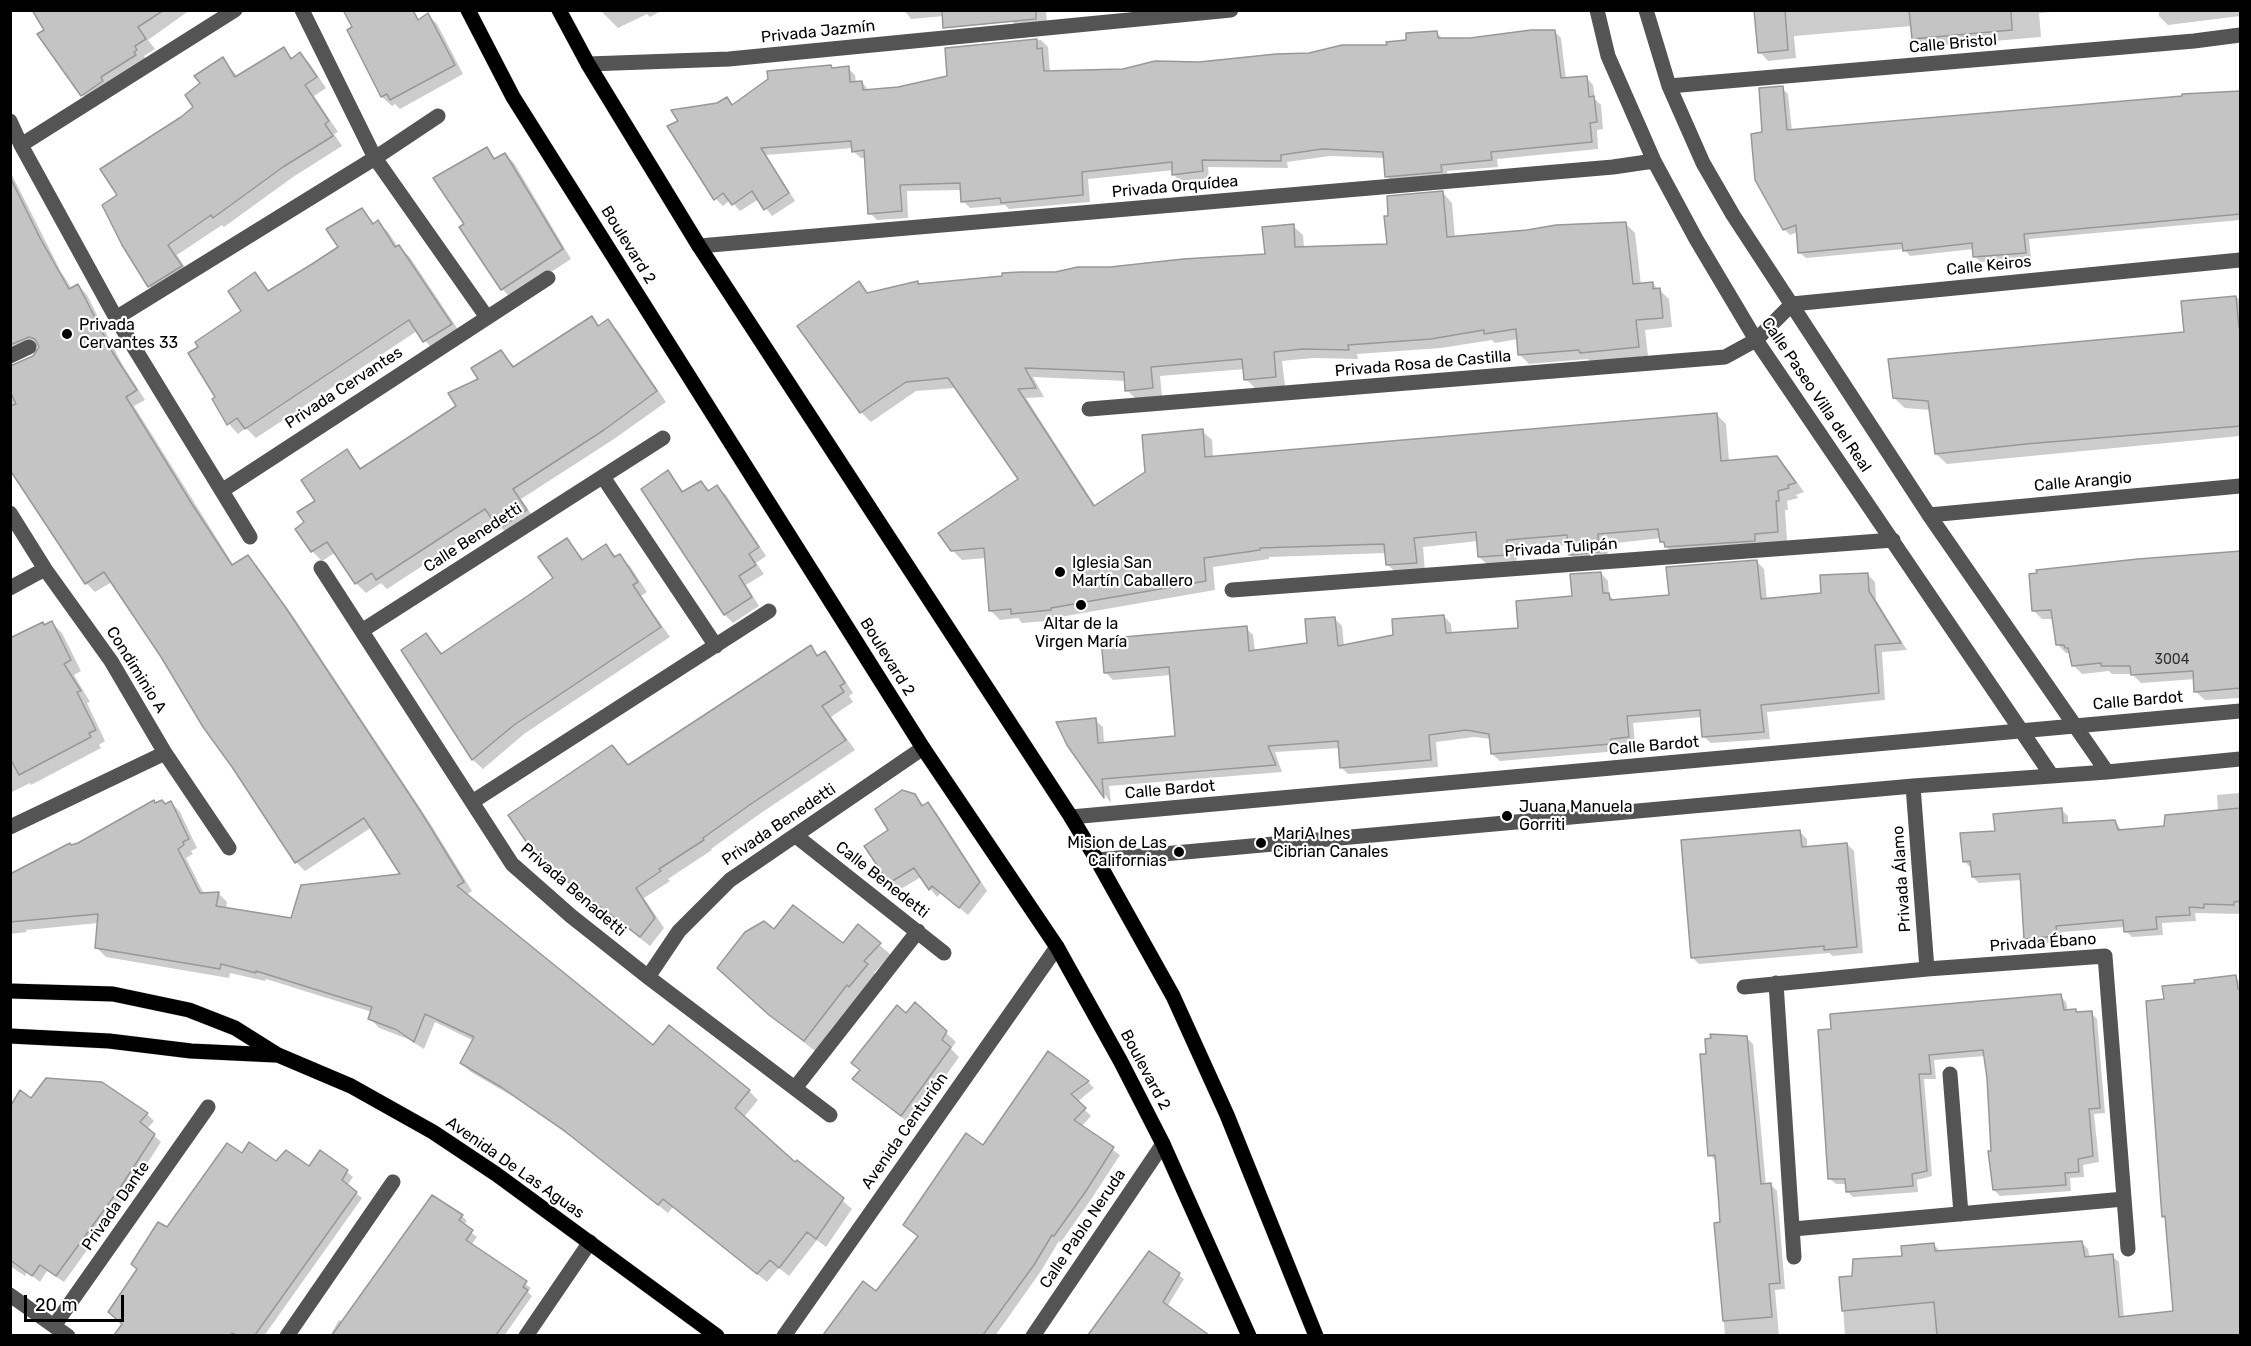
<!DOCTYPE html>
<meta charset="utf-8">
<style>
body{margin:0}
#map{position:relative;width:2251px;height:1346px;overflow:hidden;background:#fff;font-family:Rubik,sans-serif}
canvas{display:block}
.frame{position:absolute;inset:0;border:12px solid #000;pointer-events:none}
.scale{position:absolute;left:24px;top:1295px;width:100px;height:27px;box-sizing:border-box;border:3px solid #000;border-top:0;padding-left:8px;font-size:18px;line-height:21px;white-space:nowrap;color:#000;-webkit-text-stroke:4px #fff;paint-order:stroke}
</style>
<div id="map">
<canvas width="2251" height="1346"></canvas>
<div class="frame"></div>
<div class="scale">20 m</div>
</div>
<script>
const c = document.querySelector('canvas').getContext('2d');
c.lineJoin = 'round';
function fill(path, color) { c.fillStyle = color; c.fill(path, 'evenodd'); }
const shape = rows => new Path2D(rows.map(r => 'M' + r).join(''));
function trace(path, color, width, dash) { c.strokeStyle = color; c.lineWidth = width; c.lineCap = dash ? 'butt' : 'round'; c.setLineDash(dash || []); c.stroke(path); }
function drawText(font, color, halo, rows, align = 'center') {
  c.font = font + ' Rubik,sans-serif'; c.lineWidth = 4.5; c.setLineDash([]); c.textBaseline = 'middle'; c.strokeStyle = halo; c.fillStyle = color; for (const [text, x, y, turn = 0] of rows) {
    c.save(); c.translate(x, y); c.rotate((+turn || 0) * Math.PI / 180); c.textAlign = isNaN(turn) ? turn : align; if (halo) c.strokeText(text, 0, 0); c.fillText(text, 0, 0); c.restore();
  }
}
fill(shape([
 [41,10,190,10,148,40,155,49,144,56,146,60,92,105,82,95,46,30],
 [663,10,650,17,647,14,618,28,600,10],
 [904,10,955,10,956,15,911,19],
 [1011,10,1046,10,1047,25,1019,28,1012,21],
 [1756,10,2077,10,2039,13,2041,37,1922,47,1913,38,1912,26,1794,36,1796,58,1768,61,1760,52],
 [2159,10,2240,10,2240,16,2168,25,2159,16],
 [413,12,420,21,428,15,437,24,463,74,400,109,395,104,392,106,382,97,349,31],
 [1554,31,1561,38,1566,79,1586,77,1593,85,1595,99,1601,105,1603,129,1597,130,1598,149,1497,159,1498,167,1447,171,1448,179,1393,183,1386,176,1385,158,1330,156,1287,162,1288,168,1208,167,1209,178,1181,182,1174,175,1174,170,1088,179,1090,202,1009,209,1005,205,970,208,963,201,962,190,907,191,908,218,877,220,870,213,866,158,861,158,853,151,853,148,766,155,795,201,772,216,759,199,740,211,730,200,723,206,716,199,718,104,727,98,733,105,832,69,848,68,855,75,856,83,862,82,869,91,898,89,949,77,1013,43,1041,40,1048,47,1050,72,1123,71,1388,47,1437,33,1444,40,1470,40],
 [283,49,293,59,300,54,310,64,326,88,314,96,338,132,334,134,342,146,293,177,224,227,222,225,177,255,191,276,159,296,149,286,119,195,182,118,195,107,202,84,223,59,238,77],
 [1782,88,1788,94,1792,131,2240,92,2240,220,2029,239,2031,258,2001,261,1981,262,1974,256,1974,249,1910,256,1904,249,1806,258,1799,252,1798,232,1790,235,1784,229,1763,133],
 [486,149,496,160,505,154,514,163,571,259,511,298,502,289,466,224],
 [10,171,60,270,72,289,78,285,87,295,122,364,145,400,134,406,234,566,247,557,257,566,295,619,430,823,472,891,466,895,653,1047,749,1091,758,1100,744,1117,796,1165,798,1162,852,1209,826,1247,817,1240,789,1276,779,1268,767,1282,673,1207,668,1213,573,1138,512,1096,471,1072,462,1063,474,1041,435,1022,424,1049,408,1039,379,1028,370,1018,372,1012,266,979,265,981,230,973,229,978,106,957,97,948,98,923,26,930,27,932,10,934,10,876,155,804,166,805,171,802,180,812,197,848,191,851,193,854,186,858,204,894,218,893,227,902,226,909,292,920,402,875,372,827,305,871,296,862,112,582,95,592,86,583,10,467,10,367,34,357,42,344,10,361],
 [1443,193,1452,203,1455,238,1625,223,1635,233,1641,285,1652,283,1669,299,1672,327,1645,330,1648,356,1591,362,1588,359,1529,364,1519,354,1518,339,1495,343,1492,340,1441,348,1357,354,1358,359,1313,358,1282,361,1285,386,1255,388,1246,379,1245,369,1160,376,1162,397,1136,399,1127,390,1126,381,1033,377,1044,397,1026,398,1096,507,1147,473,1202,431,1212,440,1213,458,1716,414,1726,424,1729,461,1777,457,1786,467,1804,492,1796,495,1798,498,1787,501,1788,510,1785,510,1787,541,1676,556,1661,541,1661,538,1607,544,1608,561,1580,564,1570,554,1569,545,1516,549,1517,564,1489,566,1479,557,1478,541,1423,547,1425,572,1397,574,1388,565,1387,553,1269,557,1269,559,1213,567,1215,590,1060,617,1060,620,1022,623,1018,618,1000,620,990,610,986,558,962,560,952,550,1020,480,956,388,916,391,871,422,861,412,800,326,858,283,869,294,917,283,919,285,1266,255,1293,226,1303,235,1304,248,1389,246],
 [362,210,375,225,378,222,388,232,398,247,409,256,461,334,434,351,417,331,256,438,246,428,238,434,229,424,217,398,255,274,270,292,340,248],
 [2240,298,2240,436,1947,464,1936,454,1931,410,1905,408,1894,398,2186,334,2183,302],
 [591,318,600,327,608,321,618,331,666,402,614,439,521,499,536,521,510,538,494,519,387,589,381,583,366,593,356,583,336,552,322,561,312,551,297,529,306,522,347,451,362,469,458,406,501,352,515,367],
 [668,472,684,492,701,482,710,491,717,487,726,495,766,556,756,563,764,574,746,585,759,606,733,623,725,615,643,490],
 [567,540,584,560,605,545,617,557,620,556,630,566,647,592,641,596,670,637,524,734,483,769,473,760,403,651,426,635,443,654,555,579],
 [2240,552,2240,698,2205,700,2196,692,2195,679,2141,683,2132,674,2112,674,2109,671,2082,674,2074,666,2071,653,2066,653,2058,645,2054,619,2042,619,2034,611],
 [1757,562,1764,569,1767,599,1823,595,1867,574,1875,582,1876,600,1907,650,1882,652,1885,700,1767,712,1770,739,1711,743,1703,736,1702,717,1633,723,1635,744,1617,746,1618,751,1500,761,1492,754,1491,739,1474,737,1436,742,1438,767,1348,774,1341,767,1340,748,1275,752,1282,772,1109,786,1111,803,1068,745,1095,720,1103,727,1104,744,1176,737,1171,675,1113,680,1106,673,1246,628,1253,635,1255,651,1308,644,1334,618,1342,626,1344,646,1395,636,1444,616,1451,624,1452,634,1520,629,1573,597,1601,573,1608,581,1609,595,1615,601,1670,596],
 [51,622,62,633,81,671,74,675,90,702,87,703,105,741,99,745,101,748,31,785,30,783,10,793,10,641],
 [810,647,819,656,825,653,834,663,853,693,849,696,853,702,831,717,855,750,761,813,711,849,712,850,668,879,670,881,644,898,664,928,650,946,550,868,539,858,612,747,629,766],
 [2240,793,2240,914,2195,913,2196,921,2162,923,2163,935,2132,937,2126,931,2125,927,2062,932,2063,942,2032,944,2026,938,2021,880,1979,883,1973,877,1971,868,1964,861,1996,832,2061,809,2068,816,2068,824,2115,821,2122,831,2165,827,2218,812,2217,795],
 [914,795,924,806,927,804,936,812,987,891,968,915,941,893,937,897,921,877,899,890,891,882,867,846,890,830],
 [1800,832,1807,839,1807,848,1847,844,1854,851,1863,953,1833,956,1829,953,1699,964,1692,957],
 [858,926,891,955,874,973,878,976,815,1051,782,1025,729,979,774,931,843,945],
 [2235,977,2240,982,2240,1336,1845,1336,1841,1278,1854,1277,1933,1244,1940,1251,2082,1243,2088,1249,2090,1258,2112,1256,2119,1262,2124,1318,2174,1312,2167,1220,2163,1216,2165,1000,2196,985],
 [2060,996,2066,1002,2068,1011,2075,1011,2078,1014,2091,1013,2097,1019,2105,1113,2094,1114,2099,1162,2083,1165,2084,1177,2070,1178,2071,1191,2000,1196,1994,1190,1989,1078,1985,1056,1934,1060,1936,1079,1924,1079,1932,1176,1917,1180,1918,1192,1853,1197,1847,1191,1847,1184,1836,1184,1829,1178,1820,1031],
 [915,1004,956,1042,951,1049,959,1057,911,1125,855,1079],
 [1747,1038,1753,1044,1766,1185,1771,1185,1777,1191,1785,1289,1775,1290,1779,1336,1725,1336,1716,1224,1721,1223,1716,1161,1710,1155,1707,1055],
 [1088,1082,1094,1088,1077,1102,1091,1116,1081,1127,1120,1155,1092,1198,1061,1242,1059,1241,1041,1271,995,1336,825,1336,863,1283,877,1293,919,1237,905,1225,983,1147],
 [102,1084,147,1114,154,1121,147,1129,161,1142,126,1196,64,1282,47,1271,40,1282,27,1272,25,1276,10,1266,10,1109,32,1100],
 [321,1152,353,1177,347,1186,362,1198,264,1336,119,1336,117,1334,167,1229,242,1155,309,1168],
 [462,1216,467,1221,463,1226,477,1237,471,1245,531,1288,528,1292,532,1296,504,1336,330,1336,339,1320,343,1322],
 [1150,1253,1184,1279,1167,1307,1206,1336,1089,1336]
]), '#0003');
const building = shape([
 [32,10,164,10,138,27,146,39,135,46,137,50,134,52,136,55,101,77,103,81,81,96,37,34,44,30,32,10],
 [343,10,413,10,418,20,428,13,455,65,390,100,387,94,381,97,347,30,352,27,343,10],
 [942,10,1036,10,1036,19,943,28,942,10],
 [1754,10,1785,10,1788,50,1758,53,1754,10],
 [1909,10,2011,10,2012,30,1912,39,1909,10],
 [1531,30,1555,30,1561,78,1587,76,1589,97,1594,96,1597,122,1590,123,1592,142,1491,152,1492,160,1441,165,1442,172,1385,177,1383,152,1322,149,1281,155,1281,161,1202,160,1203,171,1172,175,1172,162,1082,172,1083,195,1001,203,1000,198,961,202,960,183,900,185,902,211,868,214,864,150,852,152,851,141,761,148,789,193,764,210,752,191,732,205,723,193,714,200,667,126,678,121,671,110,717,103,727,97,732,105,768,79,767,71,831,65,832,68,849,66,850,82,862,81,863,90,898,87,947,76,945,48,1037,39,1037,49,1042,48,1044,71,1123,69,1155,61,1199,62,1276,54,1309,53,1342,45,1387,45,1386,42,1406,40,1406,33,1437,31,1438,38,1470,38,1531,30],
 [284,47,291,59,300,52,317,77,305,85,329,121,325,124,333,136,283,167,213,218,211,215,168,245,182,266,148,287,122,245,102,205,117,195,100,169,181,117,193,107,185,95,200,83,194,76,223,57,235,77,284,47],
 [1783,86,1787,130,2182,96,2182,94,2241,91,2241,214,2024,234,2026,253,1973,257,1972,243,1903,251,1902,243,1798,253,1796,225,1783,230,1755,180,1751,134,1762,132,1759,88,1783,86],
 [487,147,494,159,505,153,563,249,501,290,459,227,464,224,433,178,487,147],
 [10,177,40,238,69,289,78,284,113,353,137,390,126,397,192,504,232,565,248,555,286,608,421,812,464,882,457,886,653,1045,669,1025,750,1090,735,1108,795,1162,797,1160,844,1198,816,1239,807,1232,779,1268,770,1260,757,1274,663,1199,658,1205,562,1129,501,1087,460,1063,474,1037,425,1014,414,1042,397,1030,368,1019,372,1007,256,971,256,973,221,964,220,969,95,948,98,914,10,922,10,874,70,843,71,845,78,843,154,800,155,803,162,800,165,804,171,801,189,839,183,842,184,845,178,849,200,893,219,892,216,906,291,918,301,885,400,874,364,818,295,863,232,767,203,727,161,657,104,572,85,584,10,470,10,406,16,404,10,391,10,366,33,356,39,347,35,339,29,337,10,345,10,177],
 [1443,191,1447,237,1527,230,1556,225,1626,222,1633,284,1653,282,1653,289,1660,288,1663,318,1636,320,1639,347,1580,353,1579,350,1518,355,1516,329,1484,334,1484,330,1431,339,1348,345,1349,350,1303,349,1274,352,1276,377,1244,380,1242,359,1151,367,1153,388,1125,391,1124,372,1025,368,1036,388,1018,389,1094,506,1145,472,1142,435,1203,429,1205,457,1717,413,1721,461,1777,456,1796,483,1788,485,1789,488,1778,491,1779,501,1776,501,1778,532,1755,534,1755,541,1665,547,1664,542,1660,542,1658,529,1598,534,1599,552,1569,555,1567,535,1507,540,1508,555,1478,557,1476,532,1414,538,1417,563,1386,565,1384,544,1260,548,1260,550,1204,558,1206,581,1051,608,1051,610,1011,614,1011,609,989,611,984,548,951,551,938,533,1018,479,948,378,906,382,860,413,797,326,859,281,867,293,918,281,918,284,1002,276,1002,273,1020,272,1055,272,1078,267,1110,267,1183,259,1265,254,1262,227,1294,224,1295,247,1387,244,1384,216,1388,216,1387,196,1443,191],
 [362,208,373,224,378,220,395,247,399,245,452,324,423,342,409,320,245,429,237,418,227,425,212,399,215,397,188,353,198,347,195,342,241,311,228,291,255,272,268,291,312,264,338,247,326,229,362,208],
 [2236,296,2239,328,2241,328,2241,426,2026,444,1935,454,1928,401,1893,398,1888,359,2184,332,2181,301,2236,296],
 [592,316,598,326,608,319,657,391,604,430,513,489,527,510,499,529,485,509,376,580,372,573,355,584,327,542,311,552,295,529,304,522,297,512,315,501,301,480,347,449,360,469,456,406,448,393,478,379,471,368,501,350,513,367,592,316],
 [668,470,682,492,701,481,708,491,717,485,759,547,749,554,756,565,739,576,752,597,724,615,641,489,668,470],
 [567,538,582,560,606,544,614,557,620,554,638,582,633,585,661,627,514,725,472,760,401,650,426,633,441,654,529,595,553,578,538,557,567,538],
 [2241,551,2241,688,2194,692,2193,671,2131,675,2130,666,2101,666,2101,663,2072,666,2068,648,2065,648,2064,645,2056,645,2051,610,2032,611,2029,574,2037,573,2036,570,2138,559,2241,551],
 [1757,560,1761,599,1821,593,1820,575,1868,573,1869,591,1901,643,1875,645,1879,693,1761,705,1764,732,1702,737,1700,710,1627,716,1629,737,1611,739,1611,744,1491,754,1489,734,1466,730,1429,735,1431,760,1340,768,1338,741,1268,746,1276,765,1102,779,1104,798,1067,745,1056,722,1096,718,1098,743,1175,736,1169,667,1104,673,1101,639,1247,626,1249,651,1307,643,1305,619,1335,617,1338,646,1393,635,1392,619,1444,615,1446,633,1518,628,1516,601,1572,596,1570,574,1601,572,1603,593,1609,593,1610,600,1669,595,1666,567,1757,560],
 [52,621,71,660,64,664,81,691,77,692,96,730,89,733,91,737,19,775,10,758,10,638,43,622,44,625,52,621],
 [811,645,817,656,825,651,845,683,840,686,844,692,822,706,846,740,751,804,703,838,704,840,659,869,661,871,636,888,655,918,640,937,538,859,508,815,612,745,628,765,811,645],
 [902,790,915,794,922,806,928,802,980,882,959,908,932,886,929,890,914,868,889,883,864,846,888,830,875,809,902,790],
 [2062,808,2063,823,2115,820,2118,830,2164,826,2165,815,2241,808,2241,901,2234,902,2234,905,2204,904,2204,908,2189,907,2190,915,2156,917,2157,929,2124,932,2123,920,2056,926,2057,936,2024,939,2020,874,1972,877,1970,861,1963,862,1960,833,1995,831,1993,814,2062,808],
 [1800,830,1802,847,1847,843,1857,947,1824,950,1824,946,1691,958,1681,840,1800,830],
 [793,905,843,943,858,924,881,943,864,961,868,964,849,987,847,985,804,1041,769,1015,717,968,745,932,764,921,774,929,793,905],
 [2236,975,2238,989,2241,989,2241,1335,1937,1335,1934,1302,1842,1311,1839,1277,1852,1276,1853,1259,1902,1256,1901,1246,1934,1243,1935,1251,2082,1241,2085,1257,2113,1254,2119,1317,2173,1311,2165,1216,2162,1217,2146,1001,2164,999,2162,986,2195,983,2194,980,2236,975],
 [2061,994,2064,1010,2076,1009,2076,1012,2092,1011,2100,1108,2089,1109,2093,1156,2078,1159,2079,1172,2065,1173,2066,1185,1993,1190,1988,1151,1991,1151,1987,1078,1983,1050,1929,1055,1931,1074,1919,1074,1927,1171,1912,1174,1913,1186,1846,1192,1845,1179,1828,1179,1818,1030,1831,1029,1830,1014,2061,994],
 [915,1002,947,1031,942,1040,951,1047,901,1116,852,1079,860,1070,851,1063,897,1005,906,1013,915,1002],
 [1710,1034,1747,1036,1761,1184,1771,1183,1780,1283,1769,1284,1772,1317,1723,1321,1714,1223,1720,1222,1719,1206,1715,1155,1708,1156,1700,1054,1706,1054,1705,1039,1711,1038,1710,1034],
 [1048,1051,1089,1081,1071,1094,1086,1108,1074,1120,1114,1147,1086,1191,1054,1236,1052,1235,1034,1265,983,1335,823,1335,863,1281,876,1291,918,1236,903,1225,966,1133,983,1145,1048,1051],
 [46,1078,102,1082,148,1113,140,1122,155,1134,120,1188,56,1276,40,1265,32,1276,10,1260,10,1107,20,1090,31,1098,46,1078],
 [249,1142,276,1161,286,1150,309,1166,320,1150,348,1170,342,1180,357,1192,255,1335,236,1335,232,1333,230,1335,114,1335,122,1324,108,1312,137,1269,131,1264,158,1222,167,1227,227,1143,242,1153,249,1142],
 [432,1195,463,1215,459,1220,473,1230,466,1240,527,1281,523,1287,528,1290,496,1335,332,1335,432,1195],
 [1149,1251,1180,1273,1163,1302,1209,1335,1088,1335,1149,1251]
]);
fill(building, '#c4c4c4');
trace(building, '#989898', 1.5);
const major = shape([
 [468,10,513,97,923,748,1057,947,1121,1062,1163,1144,1249,1336],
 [559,10,588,64,699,246,1071,817,1097,860,1173,996,1227,1115,1316,1336],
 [10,991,113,994,189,1010,235,1028,278,1055,351,1086,433,1132,496,1174,717,1336],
 [10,1036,109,1041,191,1051,275,1055]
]);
trace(major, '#dbdbdb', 16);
trace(shape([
 [302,10,375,158,486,316],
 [1597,10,1608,56,1654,161,1696,239,1756,340,2052,776],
 [1646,10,1669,86,1703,163,1733,215,1929,515,2107,772],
 [588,64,729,59,1231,10],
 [1669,86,2194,41,2240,35],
 [10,121,21,145,116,318,250,537],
 [21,145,235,10],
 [699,246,1613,167,1654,161],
 [116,318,375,158,438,116],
 [10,356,29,347],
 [1089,409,1725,357,1756,340,1792,304,2240,260],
 [603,477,716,646],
 [223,490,548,278],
 [10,513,45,569,111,661,165,753,229,848],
 [1929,515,2240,486],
 [321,568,512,864,571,916,648,977,830,1115],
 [10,588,45,569],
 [1232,590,1893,540],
 [363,630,663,438],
 [1913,786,1927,969],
 [472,802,769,611],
 [1071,817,2240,711],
 [10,827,165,753],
 [796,836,944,953],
 [1097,860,1913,786,2107,772,2240,759],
 [648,977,679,931,730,880,923,748],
 [1776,983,1794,1257],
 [1744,987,1927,969,2105,956,2128,1249],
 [1950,1074,1961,1214],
 [795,1088,918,931],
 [1793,1229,2124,1199],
 [10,1295,68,1336],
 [54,1326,208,1107],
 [287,1336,393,1182],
 [526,1336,590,1242],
 [784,1336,1057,947],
 [1033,1336,1163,1144]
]), '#545454', 15);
trace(major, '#000', 15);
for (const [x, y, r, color] of [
 [67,334,6,"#000"],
 [1060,572,6,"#000"],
 [1081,605,6,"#000"],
 [1507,816,6,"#000"],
 [1261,843,6,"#000"],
 [1179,852,6,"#000"]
]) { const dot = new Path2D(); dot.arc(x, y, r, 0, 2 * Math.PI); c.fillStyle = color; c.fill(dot); trace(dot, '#fff', 2); }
drawText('14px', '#313131', null, [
 ["3004",2172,660]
]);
drawText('16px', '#000', '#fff', [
 ["Privada Jazmín",818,32,-6],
 ["Calle Bristol",1953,44,-5],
 ["Privada Orquídea",1175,187,-5],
 ["Boulevard 2",628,245,58],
 ["Calle Keiros",1989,266,-6],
 ["Privada Rosa de Castilla",1423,364,-5],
 ["Privada Cervantes",344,388,-33],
 ["Calle Paseo Villa del Real",1816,395,56],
 ["Calle Arangio",2083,482,-5],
 ["Calle Benedetti",473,538,-33],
 ["Privada Tulipán",1561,548,-4],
 ["Boulevard 2",887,657,58],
 ["Condiminio A",136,670,58],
 ["Calle Bardot",2138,701,-5],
 ["Calle Bardot",1654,746,-5],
 ["Calle Bardot",1170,790,-5],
 ["Privada Benedetti",779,825,-34],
 ["Privada Álamo",1902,879,-94],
 ["Calle Benedetti",882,880,38],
 ["Privada Benadetti",573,890,41],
 ["Privada Ébano",2043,943,-4],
 ["Boulevard 2",1145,1070,62],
 ["Avenida Centurión",905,1131,-55],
 ["Avenida De Las Aguas",515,1168,35],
 ["Privada Dante",116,1206,-55],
 ["Calle Pablo Neruda",1083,1229,-56]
]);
drawText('16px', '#000', '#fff', [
 ["Privada",79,325],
 ["Cervantes 33",79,343],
 ["Iglesia San",1072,563],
 ["Martín Caballero",1072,581],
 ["Altar de la",1081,624,"center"],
 ["Virgen María",1081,642,"center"],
 ["Juana Manuela",1519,807],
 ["Gorriti",1519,825],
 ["MariA Ines",1273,834],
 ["Cibrian Canales",1273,852],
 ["Mision de Las",1167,843,"right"],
 ["Californias",1167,861,"right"]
], 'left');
</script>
